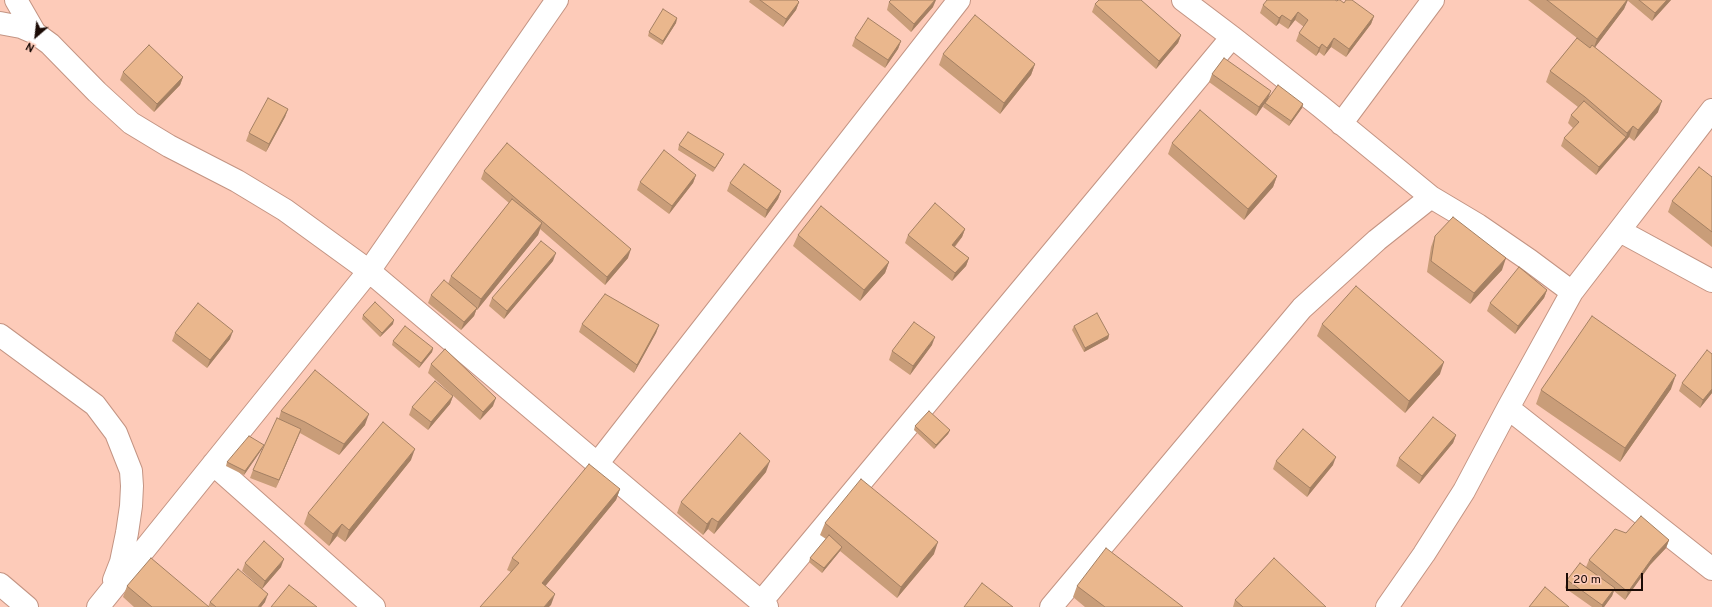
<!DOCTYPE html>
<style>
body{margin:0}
#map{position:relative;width:1712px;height:607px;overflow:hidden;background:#fdcbb9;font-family:Overpass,sans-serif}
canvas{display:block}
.north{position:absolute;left:16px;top:16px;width:40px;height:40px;-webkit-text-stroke:3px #fdcbb9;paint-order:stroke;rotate:208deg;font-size:11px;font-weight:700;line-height:16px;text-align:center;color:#1b0b06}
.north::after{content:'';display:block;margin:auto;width:14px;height:18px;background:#1b0b06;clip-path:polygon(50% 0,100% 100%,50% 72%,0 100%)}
.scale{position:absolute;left:1566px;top:573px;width:77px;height:18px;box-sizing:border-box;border:2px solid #1b0b06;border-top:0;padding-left:5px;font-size:12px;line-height:14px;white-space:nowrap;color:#1b0b06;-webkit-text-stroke:3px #fdcbb9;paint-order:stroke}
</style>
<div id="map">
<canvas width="1712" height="607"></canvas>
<div class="north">N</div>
<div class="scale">20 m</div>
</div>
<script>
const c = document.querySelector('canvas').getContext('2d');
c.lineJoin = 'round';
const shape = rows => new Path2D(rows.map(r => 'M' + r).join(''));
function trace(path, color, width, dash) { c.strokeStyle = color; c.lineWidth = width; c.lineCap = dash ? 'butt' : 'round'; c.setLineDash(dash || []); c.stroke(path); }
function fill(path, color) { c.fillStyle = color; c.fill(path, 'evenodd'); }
const minor = shape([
 [16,0,35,33],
 [1183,0,1232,37,1320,106,1431,197,1478,225,1529,260,1572,292],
 [0,23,21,27,35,33,50,44,97,92,131,123,169,146,237,181,285,210,369,271,767,607],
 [1341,124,1433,0],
 [1620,231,1712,281],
 [0,335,95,405,116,433,131,471,132,486,131,506,127,533,121,562,114,580],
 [1508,408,1712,569],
 [213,464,374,607],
 [597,464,959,0],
 [0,584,27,607],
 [761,602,1232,37],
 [98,607,369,271,557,0],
 [1051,607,1302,308,1377,240,1431,197],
 [1387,607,1424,554,1464,491,1508,408,1572,292,1712,110]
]);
trace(minor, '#c39483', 24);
trace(minor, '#fff', 22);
fill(shape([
 [750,0,797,0,799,2,796,10,783,27,749,2],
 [1528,0,1671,0,1652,21,1627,0,1624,9,1595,47,1658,112,1634,141,1629,137,1596,175,1561,146,1564,138,1573,128,1568,123,1571,115,1578,107,1546,82,1550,71,1577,38],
 [1337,1,1344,3,1374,16,1371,24,1346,57,1331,47,1324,56,1319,52,1316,56,1296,41,1299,33,1304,27,1295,20,1288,29,1279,23,1276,26,1260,13,1263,5],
 [889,2,933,7,911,32,887,10],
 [1095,4,1181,35,1178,43,1156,69,1092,12],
 [677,18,676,23,662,45,648,36,649,32],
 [855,38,901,41,898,49,885,68,852,46],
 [943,54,1035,64,1031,75,1000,114,939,65],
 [123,72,183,77,180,85,154,112,120,80],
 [1212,74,1268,99,1303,104,1302,108,1289,126,1263,107,1265,103,1256,116,1209,82],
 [288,109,285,117,266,152,246,141,249,133],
 [1172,143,1277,176,1273,187,1244,220,1168,154],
 [679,145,722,158,713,172,678,150],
 [484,171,628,258,605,285,540,229,538,235,477,310,476,310,474,316,461,330,428,303,431,295,448,284,451,276,509,203,481,179],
 [696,175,693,183,669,214,637,190,640,182],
 [1712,177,1712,247,1668,212,1672,201],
 [730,183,781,191,778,199,765,218,727,191],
 [965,229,962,237,955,247,969,258,966,266,952,281,905,243,908,235],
 [798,235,889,262,885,273,860,301,793,246],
 [1435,236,1502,270,1470,304,1427,272,1431,247],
 [553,261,504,319,489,306,492,298],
 [1547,290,1544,298,1515,334,1487,311,1490,303],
 [363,315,393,324,380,337,362,319],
 [582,324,659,325,656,333,634,373,579,332],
 [1322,324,1440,374,1405,413,1317,336],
 [1074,326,1109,335,1108,339,1084,352,1072,330],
 [175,333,230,339,207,368,172,341],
 [393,341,433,348,432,352,419,368,392,345],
 [932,345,910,375,889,360,892,351],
 [1712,354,1712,393,1700,408,1679,391,1682,383],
 [431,364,493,406,480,420,428,373],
 [1671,389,1620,462,1536,404,1541,390],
 [453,396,450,404,428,430,409,415,412,407],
 [281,411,365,425,339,455,300,433,276,488,250,478,253,470,279,418],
 [915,426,950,430,948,434,934,449,914,430],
 [1456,435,1453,443,1419,484,1396,466,1399,458],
 [262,449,244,475,226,466,227,462],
 [411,460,345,542,337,536,329,546,304,524,308,513],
 [1276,461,1333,465,1307,497,1273,469],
 [766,472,714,534,708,529,703,535,677,513,681,502],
 [620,489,616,500,545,586,551,605,511,572,507,570,512,558],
 [825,523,934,554,897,598,840,551,822,573,809,562,810,558,826,539,820,535],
 [1626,533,1669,540,1666,548,1650,565,1625,600,1614,591,1612,596,1604,607,1592,607,1565,588,1567,580,1586,567,1589,560],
 [245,563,281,567,262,589,265,602,261,607,134,607,123,597,127,586,208,607,210,602,260,587,242,571],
 [1077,586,1183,607,1085,607,1073,597],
 [1235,600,1326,607,1233,607]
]), '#c99d79');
fill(shape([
 [935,0,936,0,933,7,911,32,914,24],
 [1627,0,1628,0,1624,9,1593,50,1597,39],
 [1667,0,1671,0,1652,21,1655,13],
 [799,2,796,10,783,27,786,19],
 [1298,12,1295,20,1288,29,1291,21],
 [1282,15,1279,23,1276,26,1279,18],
 [1374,16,1371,24,1346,57,1349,49],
 [677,18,676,23,662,45,663,41],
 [1181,35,1178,43,1156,69,1159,61],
 [1334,38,1331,47,1324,56,1327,48],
 [901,41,898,49,885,68,888,60],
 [1322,44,1319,52,1316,56,1319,48],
 [1035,64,1031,75,1000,114,1004,103],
 [183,77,180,85,154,112,157,104],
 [1271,91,1268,99,1256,116,1259,107],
 [1662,101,1658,112,1634,141,1638,130],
 [1303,104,1302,108,1289,126,1291,121],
 [288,109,285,117,266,152,269,144],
 [1633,126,1629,137,1596,175,1599,167,1626,137,1627,133],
 [724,154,722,158,713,172,715,168],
 [696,175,693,183,669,214,672,206],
 [1277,176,1273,187,1244,220,1248,209],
 [781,191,778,199,765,218,767,210],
 [542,223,538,235,477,310,481,299],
 [965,229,962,237,949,253,952,245],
 [631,249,628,258,605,285,607,277],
 [556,253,553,261,504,319,507,311],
 [969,258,966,266,952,281,955,273],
 [1506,258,1502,270,1470,304,1474,293],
 [889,262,885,273,860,301,864,290],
 [1547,290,1544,298,1515,334,1518,326],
 [477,308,474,316,461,330,464,322],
 [394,320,393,324,380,337,382,333],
 [659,325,656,333,634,373,637,365],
 [233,331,230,339,207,368,210,360],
 [1109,335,1108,339,1084,352,1085,348],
 [935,337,932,345,910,375,913,366],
 [433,348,432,352,419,368,421,363],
 [1444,362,1440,374,1405,413,1409,401],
 [1676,375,1671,389,1620,462,1625,448],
 [1712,389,1712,393,1700,408,1703,400],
 [453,396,450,404,428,430,431,422],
 [496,398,493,406,480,420,483,412],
 [369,414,365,425,339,455,344,444],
 [301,429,298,437,276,488,279,480],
 [950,430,948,434,934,449,936,445],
 [1456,435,1453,443,1419,484,1422,476],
 [264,445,262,449,244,475,245,471],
 [415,449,411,460,345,542,349,530],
 [1336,457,1333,465,1307,497,1310,488],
 [770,461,766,472,714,534,718,522],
 [620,489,616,500,538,595,542,583],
 [712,518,708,529,703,535,707,524],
 [342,524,337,536,329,546,333,534],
 [1669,540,1666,548,1650,565,1625,600,1628,592,1653,557],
 [938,542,934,554,897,598,901,587],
 [842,547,840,551,822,573,824,568],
 [284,559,281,567,262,589,265,581],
 [1615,588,1612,596,1604,607,1602,607,1602,605],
 [268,594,265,602,261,607,258,607],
 [555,594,551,605,549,607,544,607]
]), '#a48063');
const building = shape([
 [760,0,797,0,799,2,786,19,760,0],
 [891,0,935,0,914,24,889,2,891,0],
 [1099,0,1141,0,1181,35,1159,61,1095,4,1099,0],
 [1267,0,1335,0,1337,1,1338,0,1340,0,1344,3,1346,0,1352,0,1374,16,1349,49,1334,38,1327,48,1322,44,1319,48,1299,33,1308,20,1298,12,1291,21,1282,15,1279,18,1263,5,1267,0],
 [1547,0,1627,0,1597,39,1547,0],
 [1639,0,1667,0,1655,13,1639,0],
 [663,9,677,18,663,41,649,32,663,9],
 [975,15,1035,64,1004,103,943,54,975,15],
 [868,18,901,41,888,60,855,38,868,18],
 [1577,38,1590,48,1592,45,1662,101,1638,130,1633,126,1627,133,1585,97,1550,71,1577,38],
 [149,45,183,77,157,104,123,72,149,45],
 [1224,58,1271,91,1259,107,1212,74,1224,58],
 [1278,85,1303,104,1291,121,1265,103,1278,85],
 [268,98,288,109,269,144,249,133,268,98],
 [1584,101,1626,137,1599,167,1564,138,1579,122,1571,115,1584,101],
 [1200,110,1277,176,1248,209,1172,143,1200,110],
 [688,132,724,154,715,168,679,145,688,132],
 [507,143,631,249,607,277,484,171,507,143],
 [664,150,696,175,672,206,640,182,664,150],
 [744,164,781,191,767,210,730,183,744,164],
 [1699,167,1712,177,1712,232,1672,201,1699,167],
 [512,199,542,223,481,299,451,276,512,199],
 [935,203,965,229,952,245,969,258,955,273,908,235,935,203],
 [821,206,889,262,864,290,798,235,821,206],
 [1453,217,1506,258,1474,293,1431,261,1435,236,1453,217],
 [541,241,556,253,507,311,492,298,541,241],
 [1519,267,1547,290,1518,326,1490,303,1519,267],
 [444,280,477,308,464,322,431,295,444,280],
 [1356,286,1444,362,1409,401,1322,324,1356,286],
 [605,294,659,325,637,365,582,324,605,294],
 [375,302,394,320,382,333,363,315,375,302],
 [198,303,233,331,210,360,175,333,198,303],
 [1097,313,1109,335,1085,348,1074,326,1097,313],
 [1592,316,1676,375,1625,448,1541,390,1592,316],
 [914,322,935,337,913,366,892,351,914,322],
 [405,326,433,348,421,363,393,341,405,326],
 [445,349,496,398,483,412,431,364,445,349],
 [1707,350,1712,354,1712,389,1703,400,1682,383,1707,350],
 [315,370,369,414,344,444,305,422,281,411,315,370],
 [435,381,453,396,431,422,412,407,435,381],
 [929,411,950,430,936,445,915,426,929,411],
 [1433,417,1456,435,1422,476,1399,458,1433,417],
 [277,418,301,429,279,480,253,470,277,418],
 [383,422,415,449,349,530,342,524,333,534,308,513,383,422],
 [1303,429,1336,457,1310,488,1276,461,1303,429],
 [740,433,770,461,718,522,712,518,707,524,681,502,740,433],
 [249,436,264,445,245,471,227,462,249,436],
 [589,464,620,489,542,583,555,594,544,607,480,607,519,563,512,558,589,464],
 [861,479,938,542,901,587,825,523,861,479],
 [1641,516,1669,540,1653,557,1628,592,1589,560,1615,529,1626,533,1641,516],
 [829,535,842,547,824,568,810,558,829,535],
 [264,541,284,559,265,581,245,563,264,541],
 [1106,548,1183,607,1105,607,1077,586,1106,548],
 [151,558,209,607,152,607,127,586,151,558],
 [1274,558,1326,607,1243,607,1235,600,1274,558],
 [1580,563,1615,588,1602,605,1567,580,1580,563],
 [238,569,268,594,258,607,216,607,210,602,238,569],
 [982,583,1013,607,964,607,982,583],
 [289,585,317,607,271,607,289,585],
 [1545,587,1569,607,1529,607,1545,587]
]);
fill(building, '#eab78d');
trace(building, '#a48063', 1);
</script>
